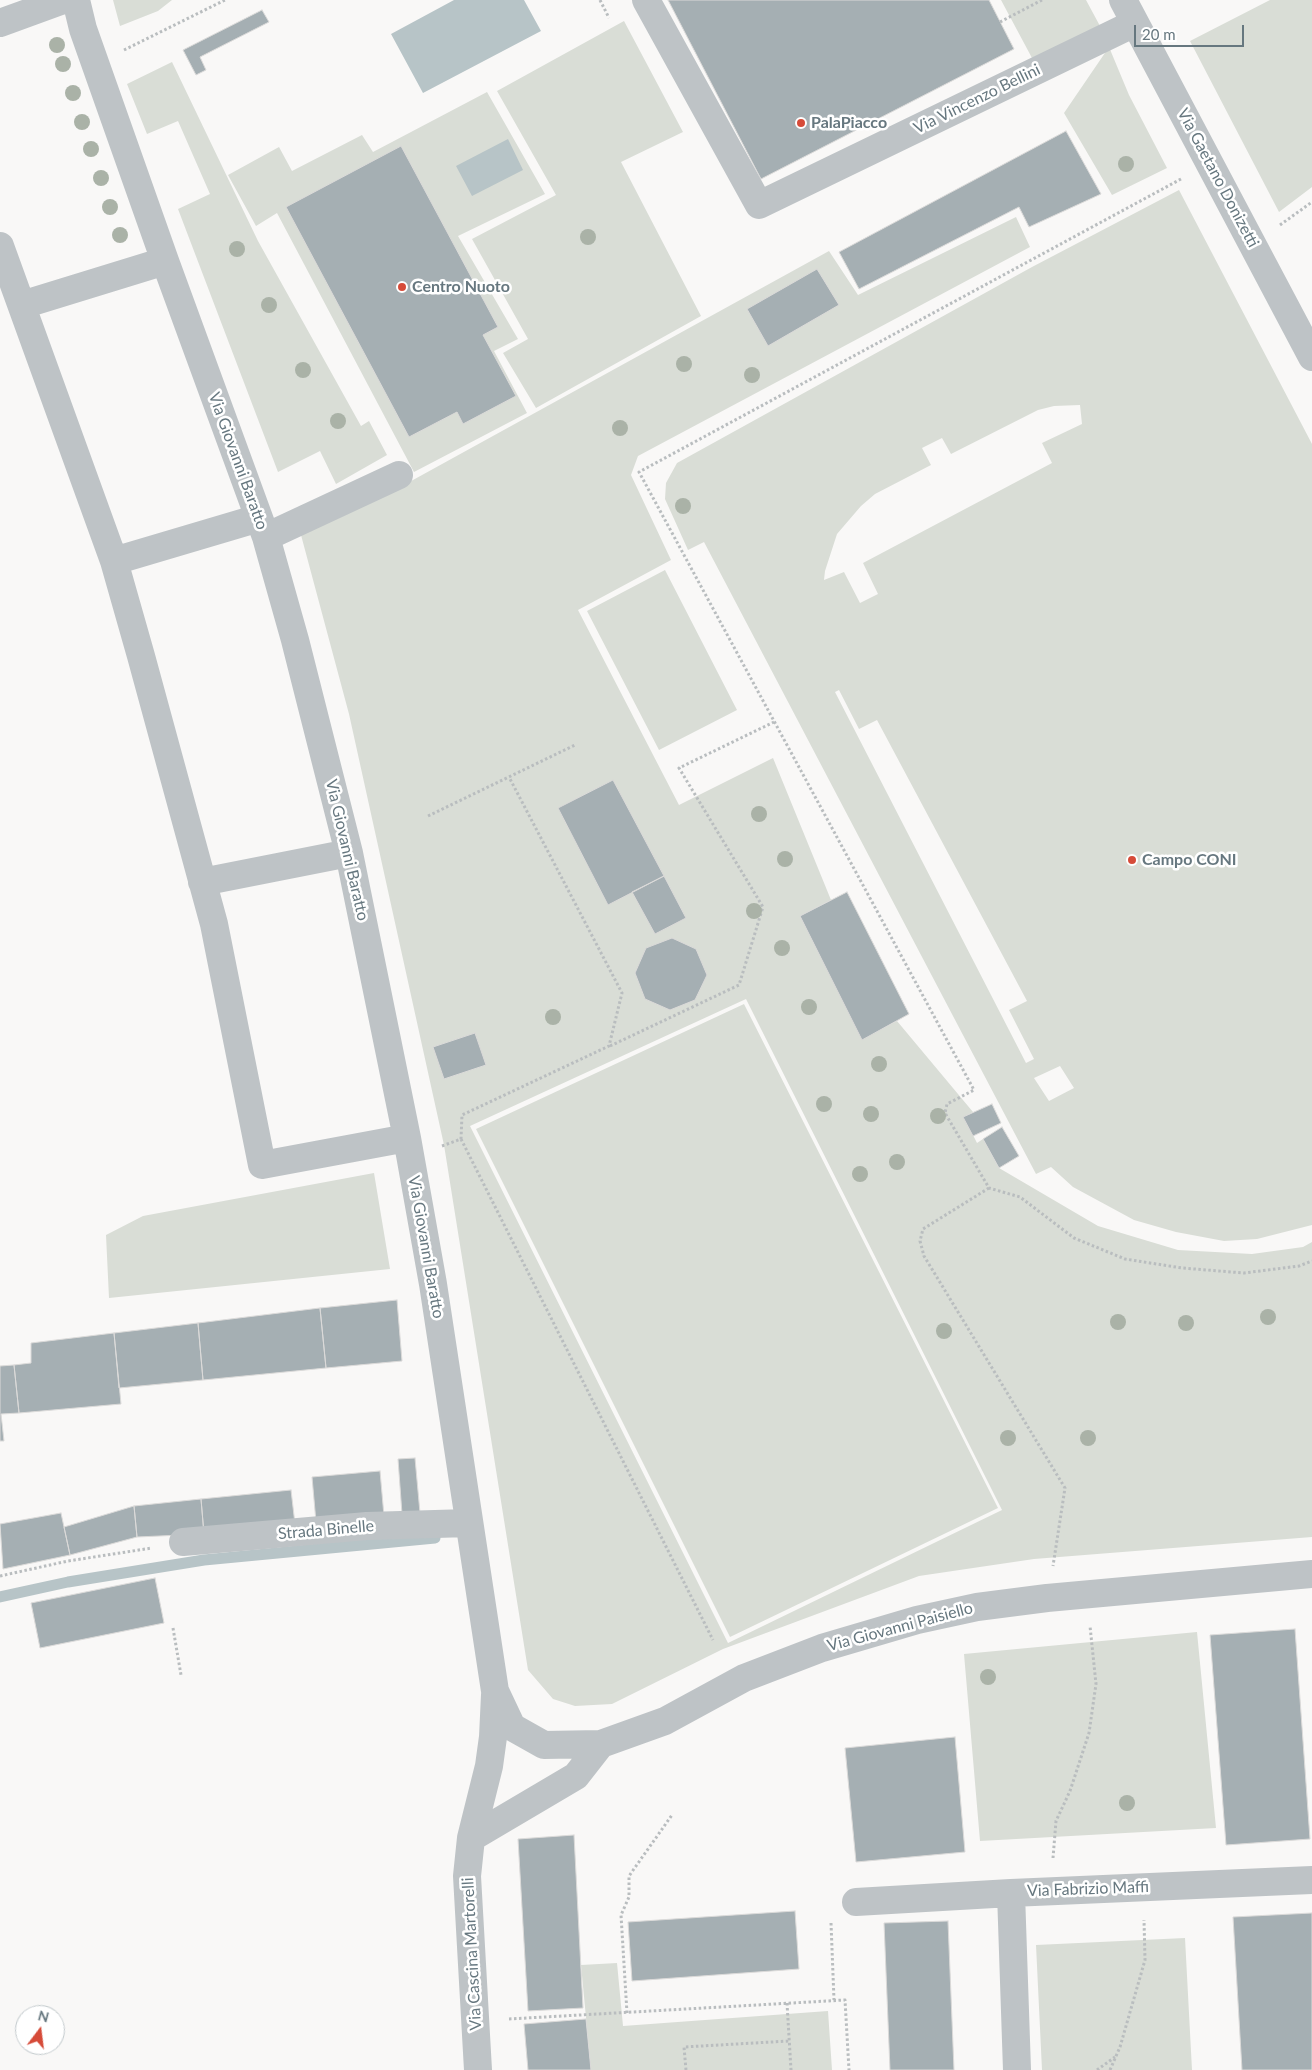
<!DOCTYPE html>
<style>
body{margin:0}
#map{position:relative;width:1312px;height:2070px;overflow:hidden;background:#f9f8f7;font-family:Lato,sans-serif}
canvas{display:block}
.north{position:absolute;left:15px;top:2005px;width:50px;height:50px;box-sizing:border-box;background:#fff;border:1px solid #c2c9cc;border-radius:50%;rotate:15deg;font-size:14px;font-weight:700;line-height:20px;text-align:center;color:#66777f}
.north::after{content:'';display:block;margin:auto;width:18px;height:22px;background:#d64b39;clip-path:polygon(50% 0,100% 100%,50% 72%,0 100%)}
.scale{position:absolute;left:1134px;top:25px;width:110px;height:22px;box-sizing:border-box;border:2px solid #66777f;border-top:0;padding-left:6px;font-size:15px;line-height:18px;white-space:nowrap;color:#66777f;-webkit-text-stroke:4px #fff;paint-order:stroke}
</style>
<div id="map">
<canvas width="1312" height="2070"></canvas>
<div class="north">N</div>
<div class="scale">20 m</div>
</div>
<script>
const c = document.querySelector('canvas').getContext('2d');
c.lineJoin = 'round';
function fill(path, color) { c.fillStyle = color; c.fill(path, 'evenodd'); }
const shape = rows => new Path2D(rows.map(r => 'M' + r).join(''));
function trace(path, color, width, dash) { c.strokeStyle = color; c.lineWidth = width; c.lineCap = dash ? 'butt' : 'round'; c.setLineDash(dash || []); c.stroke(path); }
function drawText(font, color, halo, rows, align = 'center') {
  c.font = font + ' Lato,sans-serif'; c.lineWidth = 5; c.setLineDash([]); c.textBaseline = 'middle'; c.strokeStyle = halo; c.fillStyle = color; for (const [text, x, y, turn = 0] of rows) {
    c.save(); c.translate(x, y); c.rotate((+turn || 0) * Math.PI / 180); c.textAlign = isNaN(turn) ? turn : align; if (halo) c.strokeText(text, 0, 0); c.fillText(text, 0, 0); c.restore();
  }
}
fill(shape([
 [113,0,172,0,158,11,120,26],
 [1001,0,1086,0,1100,26,1032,58],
 [1270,0,1312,0,1312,187,1279,212,1190,41],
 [624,21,683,132,621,162,701,316,536,408,503,353,528,339,472,239,556,195,497,91],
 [1109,47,1129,95,1167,168,1112,195,1064,113],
 [172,62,258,241,361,426,369,421,387,455,336,484,320,451,278,472,178,209,210,194,178,121,147,134,127,84],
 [487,92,545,194,458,236,518,339,494,351,527,413,414,472,277,213,256,226,228,175,279,147,292,171,362,135,373,152],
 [1179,190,1312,444,1312,1225,1257,1239,1224,1241,1176,1232,1134,1220,1073,1187,1051,1167,1036,1174,704,542,688,550,665,499,666,483,677,463,1032,267],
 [1080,405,1082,424,1042,443,1052,463,863,563,878,594,860,603,844,572,824,580,825,571,837,534,861,506,875,494,931,465,922,448,942,438,951,454,1038,410,1054,406],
 [839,690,859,729,877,720,1027,1001,1009,1010,1034,1059,1026,1063,835,692],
 [1060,1066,1074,1088,1049,1101,1034,1078],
 [1016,217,1030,247,638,456,631,475,671,560,578,610,679,805,773,758,831,900,800,916,862,1039,897,1021,973,1112,964,1117,977,1143,983,1139,999,1168,1098,1226,1178,1250,1252,1254,1303,1247,1312,1242,1312,1537,1034,1559,919,1576,723,1649,612,1704,575,1706,553,1699,528,1670,444,1145,349,714,301,535,413,480,829,251,858,295],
 [746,999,1002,1510,728,1643,470,1126],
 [665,570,737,710,659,750,587,611],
 [744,1004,998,1508,730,1637,476,1129],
 [374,1173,390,1269,109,1298,106,1235,143,1216],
 [1197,1632,1216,1828,980,1841,964,1654],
 [1185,1938,1192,2070,1042,2070,1036,1945],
 [617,1963,623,2026,828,2011,832,2070,591,2070,581,1965]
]), '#d9ddd6');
fill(shape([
 [454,0,524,0,541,31,423,93,391,34],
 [508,139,523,170,472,196,456,166]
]), '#b7c4c7');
trace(shape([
 [0,1597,68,1582,204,1560,435,1538]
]), '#b7c4c7', 11);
const building = shape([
 [668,0,989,0,1014,49,761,179,668,0],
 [262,10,269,22,200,57,206,70,196,75,183,50,262,10],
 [1066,131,1101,194,1029,227,1019,207,859,289,839,252,1066,131],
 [401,146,498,327,483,335,516,396,463,424,457,412,409,437,286,207,401,146],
 [817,269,839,305,768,346,747,309,817,269],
 [613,780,664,876,608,905,558,808,613,780],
 [664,876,686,918,655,934,632,892,664,876],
 [847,892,909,1014,862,1040,800,916,847,892],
 [672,938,696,949,707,975,695,1000,670,1010,645,999,635,973,646,948,672,938],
 [475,1033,486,1065,444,1079,433,1047,475,1033],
 [992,1104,1001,1123,973,1136,963,1117,992,1104],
 [1002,1127,1019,1156,999,1168,983,1139,1002,1127],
 [397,1300,402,1361,326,1368,320,1308,397,1300],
 [320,1308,326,1368,203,1380,198,1323,320,1308],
 [198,1323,203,1380,119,1388,114,1333,198,1323],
 [114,1333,121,1404,19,1413,14,1365,31,1363,31,1343,114,1333],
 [14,1365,19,1413,1,1414,4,1441,0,1441,0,1366,14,1365],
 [415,1458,420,1513,402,1514,398,1459,415,1458],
 [380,1471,384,1516,316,1522,312,1477,380,1471],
 [291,1490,295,1524,204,1534,201,1499,291,1490],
 [201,1499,204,1534,137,1537,134,1506,201,1499],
 [134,1506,137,1537,70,1555,64,1527,134,1506],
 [61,1513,70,1555,3,1569,0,1524,61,1513],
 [155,1578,164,1623,40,1648,31,1603,155,1578],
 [1295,1629,1310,1839,1226,1845,1210,1635,1295,1629],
 [955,1737,965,1852,856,1862,845,1748,955,1737],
 [574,1835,583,2008,528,2011,518,1839,574,1835],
 [795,1911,799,1969,632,1981,628,1922,795,1911],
 [1312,1913,1312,2070,1242,2070,1233,1917,1312,1913],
 [948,1921,954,2070,890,2070,884,1923,948,1921],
 [586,2019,591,2070,528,2070,524,2024,586,2019]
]);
fill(building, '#a5afb3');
trace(building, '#dbdad9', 1);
trace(shape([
 [600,0,609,18],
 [1000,22,1042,0],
 [124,50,225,0],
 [1181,179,639,472,974,1090,947,1104,945,1113,989,1188,1020,1197,1074,1238,1125,1259,1182,1268,1244,1273,1299,1266,1312,1261],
 [1280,225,1312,202],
 [428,816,575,745],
 [610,1046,739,985,763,907,679,768,774,722],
 [461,1139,713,1640],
 [442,1146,461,1139,462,1115,609,1046,622,993,509,777],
 [989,1188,923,1229,920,1241,924,1256,1065,1488,1053,1566],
 [0,1576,68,1561,152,1548],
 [173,1628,181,1675],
 [1053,1858,1056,1821,1070,1791,1089,1733,1096,1684,1090,1626],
 [831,1923,834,2000],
 [787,2003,791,2070],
 [627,2013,621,1915,629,1897,629,1876,672,1815],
 [509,2019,845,2000,849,2070],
 [686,2070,684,2047,789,2041],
 [1097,2070,1115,2057],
 [1110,2070,1120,2047,1145,1960,1144,1920]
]), '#b9bdbf', 3, [2.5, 2.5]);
trace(shape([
 [76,0,83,29,165,261,266,537,295,640,349,853,407,1138,433,1284,495,1691,512,1727,544,1745,601,1744,665,1721,744,1678,822,1648,917,1620,977,1607,1047,1598,1312,1574],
 [646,0,759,205,1135,23],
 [1123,0,1312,357],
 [0,23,63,0],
 [0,246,114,561,141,656,214,924,262,1165,407,1138],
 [22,305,165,261],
 [266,537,399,475],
 [114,561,259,518],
 [202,882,349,853],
 [183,1542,367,1526,469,1523],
 [471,1838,576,1776,601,1744],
 [856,1902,1011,1893],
 [478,2070,467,1876,471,1838,489,1766,493,1737,495,1695],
 [1017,2070,1011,1893,1312,1880]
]), '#bec3c6', 28);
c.fillStyle = '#aab2a7';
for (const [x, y] of [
 [57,45],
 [63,64],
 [73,93],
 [82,122],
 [91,149],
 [1126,164],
 [101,178],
 [110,207],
 [120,235],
 [588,237],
 [237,249],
 [269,305],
 [684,364],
 [303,370],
 [752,375],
 [338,421],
 [620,428],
 [683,506],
 [759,814],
 [785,859],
 [754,911],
 [782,948],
 [809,1007],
 [553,1017],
 [879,1064],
 [824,1104],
 [871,1114],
 [938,1116],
 [897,1162],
 [860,1174],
 [1268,1317],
 [1118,1322],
 [1186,1323],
 [944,1331],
 [1008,1438],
 [1088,1438],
 [988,1677],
 [1127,1803]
]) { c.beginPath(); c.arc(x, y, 8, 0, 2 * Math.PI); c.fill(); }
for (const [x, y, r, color] of [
 [801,123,5,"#d64b39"],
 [402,287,5,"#d64b39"],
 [1132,860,5,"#d64b39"]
]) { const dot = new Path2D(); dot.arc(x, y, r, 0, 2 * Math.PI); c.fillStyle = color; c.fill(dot); trace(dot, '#fff', 2); }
drawText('16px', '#66777f', '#fff', [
 ["Via Vincenzo Bellini",977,99,-26],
 ["Via Gaetano Donizetti",1218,178,62],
 ["Via Giovanni Baratto",238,461,70],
 ["Via Giovanni Baratto",347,850,77],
 ["Via Giovanni Baratto",426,1247,80],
 ["Strada Binelle",326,1530,-5],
 ["Via Giovanni Paisiello",900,1627,-15],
 ["Via Fabrizio Maffi",1088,1889,-2],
 ["Via Cascina Martorelli",472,1954,-93]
]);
drawText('bold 16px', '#66777f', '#fff', [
 ["PalaPiacco",811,123],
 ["Centro Nuoto",412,287],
 ["Campo CONI",1142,860]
], 'left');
</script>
